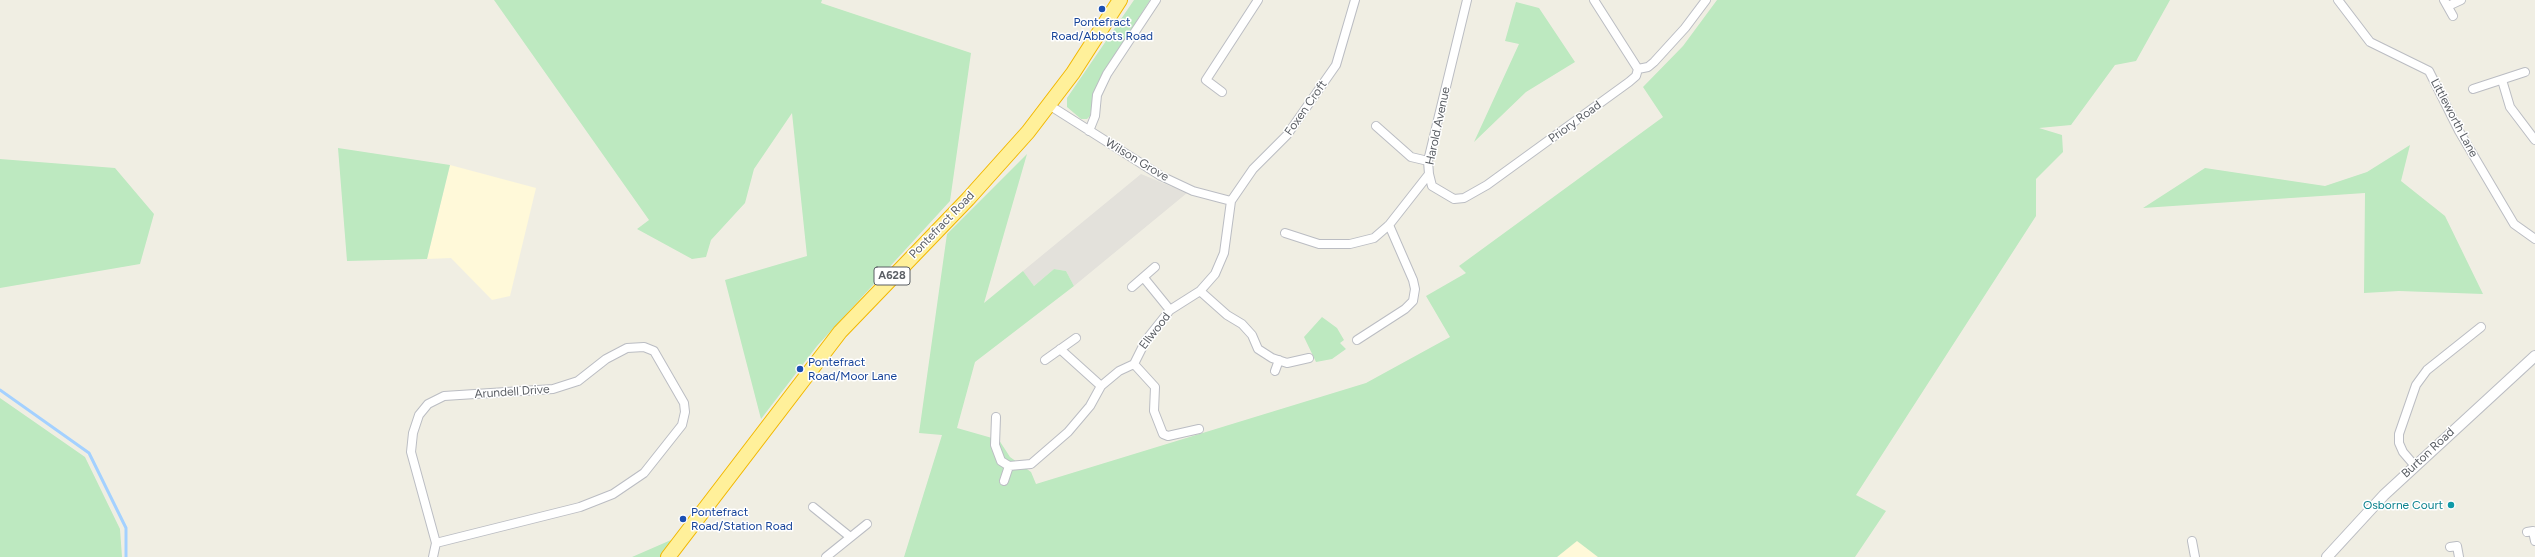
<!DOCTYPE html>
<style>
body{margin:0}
canvas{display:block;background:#f0eee3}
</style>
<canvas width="2535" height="557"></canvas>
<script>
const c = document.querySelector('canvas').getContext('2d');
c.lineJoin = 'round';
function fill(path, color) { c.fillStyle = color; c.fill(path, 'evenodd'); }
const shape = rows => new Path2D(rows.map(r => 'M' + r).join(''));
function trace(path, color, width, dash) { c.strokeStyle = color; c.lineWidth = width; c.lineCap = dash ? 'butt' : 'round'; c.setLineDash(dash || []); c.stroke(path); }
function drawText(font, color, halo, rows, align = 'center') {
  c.font = font + ' Figtree,sans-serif'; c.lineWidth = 3; c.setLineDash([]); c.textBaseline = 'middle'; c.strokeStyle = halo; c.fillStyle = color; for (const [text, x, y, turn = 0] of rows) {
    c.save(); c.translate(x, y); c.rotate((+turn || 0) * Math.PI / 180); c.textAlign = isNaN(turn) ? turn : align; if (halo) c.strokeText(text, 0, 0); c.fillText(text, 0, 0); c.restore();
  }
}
fill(shape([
 [450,165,536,188,510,296,492,300,451,258,427,259],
 [1577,540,1598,557,1557,557]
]), '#fff9d9');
fill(shape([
 [1141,174,1187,193,1074,286,1066,271,1054,269,1034,286,1023,271]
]), '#e3e1db');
fill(shape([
 [494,0,822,0,821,3,971,53,950,201,817,346,761,419,725,280,807,256,792,113,754,169,745,203,711,240,706,257,692,259,637,229,649,220],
 [1134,0,1150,0,1106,69,1093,97,1090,116,1087,119,1081,119,1067,107,1067,98],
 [1717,0,2170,0,2136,61,2115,65,2071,125,2039,128,2062,135,2063,152,2036,179,2036,216,1856,495,1886,511,1855,557,1598,557,1577,541,1557,557,904,557,942,435,919,433,947,234,1027,154,984,303,1023,271,1034,286,1054,269,1066,271,1074,286,975,362,957,428,999,440,1010,457,1031,472,1036,484,1366,383,1450,337,1426,296,1466,273,1459,266,1663,117,1643,87,1683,46],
 [1516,2,1539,8,1575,62,1526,92,1474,142,1519,44,1505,41],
 [2410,145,2401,181,2445,216,2483,294,2399,291,2364,293,2365,193,2143,208,2205,168,2325,186,2367,172],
 [338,148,450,165,427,259,347,261],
 [0,159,115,168,154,214,140,264,0,288],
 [1322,317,1337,328,1344,340,1340,343,1346,349,1332,359,1316,362,1304,337],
 [0,398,85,457,120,529,122,557,0,557],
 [671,540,662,557,632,557]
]), '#bde9c0');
trace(shape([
 [0,390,89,453,126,528,126,557]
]), '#a4d1ff', 3);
const minor = shape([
 [1594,0,1638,69],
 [2338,0,2370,42,2429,71,2459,131,2514,224,2535,239],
 [2444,0,2453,16],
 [2448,6,2461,0],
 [2502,80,2510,107,2535,140],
 [2473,89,2525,72],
 [1222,92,1206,80,1258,0],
 [1049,105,1161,176,1193,191,1231,201],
 [1376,126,1411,157,1428,161],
 [1089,131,1095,116,1097,95,1107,74,1156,0],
 [1429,174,1432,186,1454,199,1464,198,1487,185,1629,82,1636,76,1638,69,1648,67,1654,62,1685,28,1706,0],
 [1285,233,1319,244,1350,244,1374,238,1389,225,1429,174,1428,161,1467,0],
 [1144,278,1170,310],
 [1132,287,1155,267],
 [1200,291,1227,315,1242,324,1252,335,1258,349,1272,358,1287,363,1309,358],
 [1357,340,1405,309,1413,301,1415,289,1413,280,1389,225],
 [1060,349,1101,386],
 [1045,360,1076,338],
 [1134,364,1155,387,1154,411,1163,434,1168,436,1199,429],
 [1275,371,1279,360],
 [996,417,995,445,1001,461,1009,466,1031,464,1068,432,1090,406,1101,386,1119,371,1134,364,1146,340,1170,310,1200,291,1215,274,1224,253,1231,201,1253,169,1287,135,1336,65,1355,0],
 [2415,466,2403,452,2399,443,2399,434,2416,385,2427,370,2481,327],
 [1004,481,1009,466],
 [813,507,849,536],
 [2527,532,2533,531,2535,541],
 [2192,541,2195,557],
 [2450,547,2457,546,2459,557],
 [433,557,436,543,411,452,413,433,419,415,428,404,444,396,553,389,578,381,606,359,627,348,644,347,654,351,684,403,685,412,682,425,644,473,613,494,580,507,436,543],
 [826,557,867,524]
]);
const tertiary = shape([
 [2327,557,2384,495,2535,356]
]);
const trunk = shape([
 [668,557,840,332,968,199,1028,132,1073,73,1120,0]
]);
trace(minor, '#bbbdc3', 10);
trace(tertiary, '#bbbdc3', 12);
trace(trunk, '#f3b800', 16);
trace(minor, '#fff', 8);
trace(tertiary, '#fff', 10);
trace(trunk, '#fff09a', 14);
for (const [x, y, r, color] of [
 [1102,9,4,"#1a4fb4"],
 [800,369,4,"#1a4fb4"],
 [2451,505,4,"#0f9aa8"],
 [683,519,4,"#1a4fb4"]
]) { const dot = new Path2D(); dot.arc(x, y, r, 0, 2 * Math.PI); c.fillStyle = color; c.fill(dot); trace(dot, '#fff', 1.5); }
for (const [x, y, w] of [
 [892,276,36]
]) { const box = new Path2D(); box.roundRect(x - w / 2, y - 9, w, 18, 3); c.fillStyle = '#fff'; c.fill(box); trace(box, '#5b5f65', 1); }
drawText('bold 11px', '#5b5f65', null, [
 ["A628",892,276]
]);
drawText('12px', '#164399', '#fff', [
 ["Pontefract",1102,22,"center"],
 ["Road/Abbots Road",1102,36,"center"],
 ["Pontefract",808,362],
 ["Road/Moor Lane",808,376],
 ["Pontefract",691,512],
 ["Road/Station Road",691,526]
], 'left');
drawText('12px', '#5b5f65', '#fff', [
 ["Foxen Croft",1306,108,-55],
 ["Littleworth Lane",2454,118,62],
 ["Priory Road",1575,122,-36],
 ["Harold Avenue",1438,126,-78],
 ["Wilson Grove",1137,160,31],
 ["Pontefract Road",942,225,-46],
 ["Ellwood",1155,331,-52],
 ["Arundell Drive",512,392,-4],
 ["Burton Road",2428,453,-43]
]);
drawText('12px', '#0d838f', '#fff', [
 ["Osborne Court",2443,505]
], 'right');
</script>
